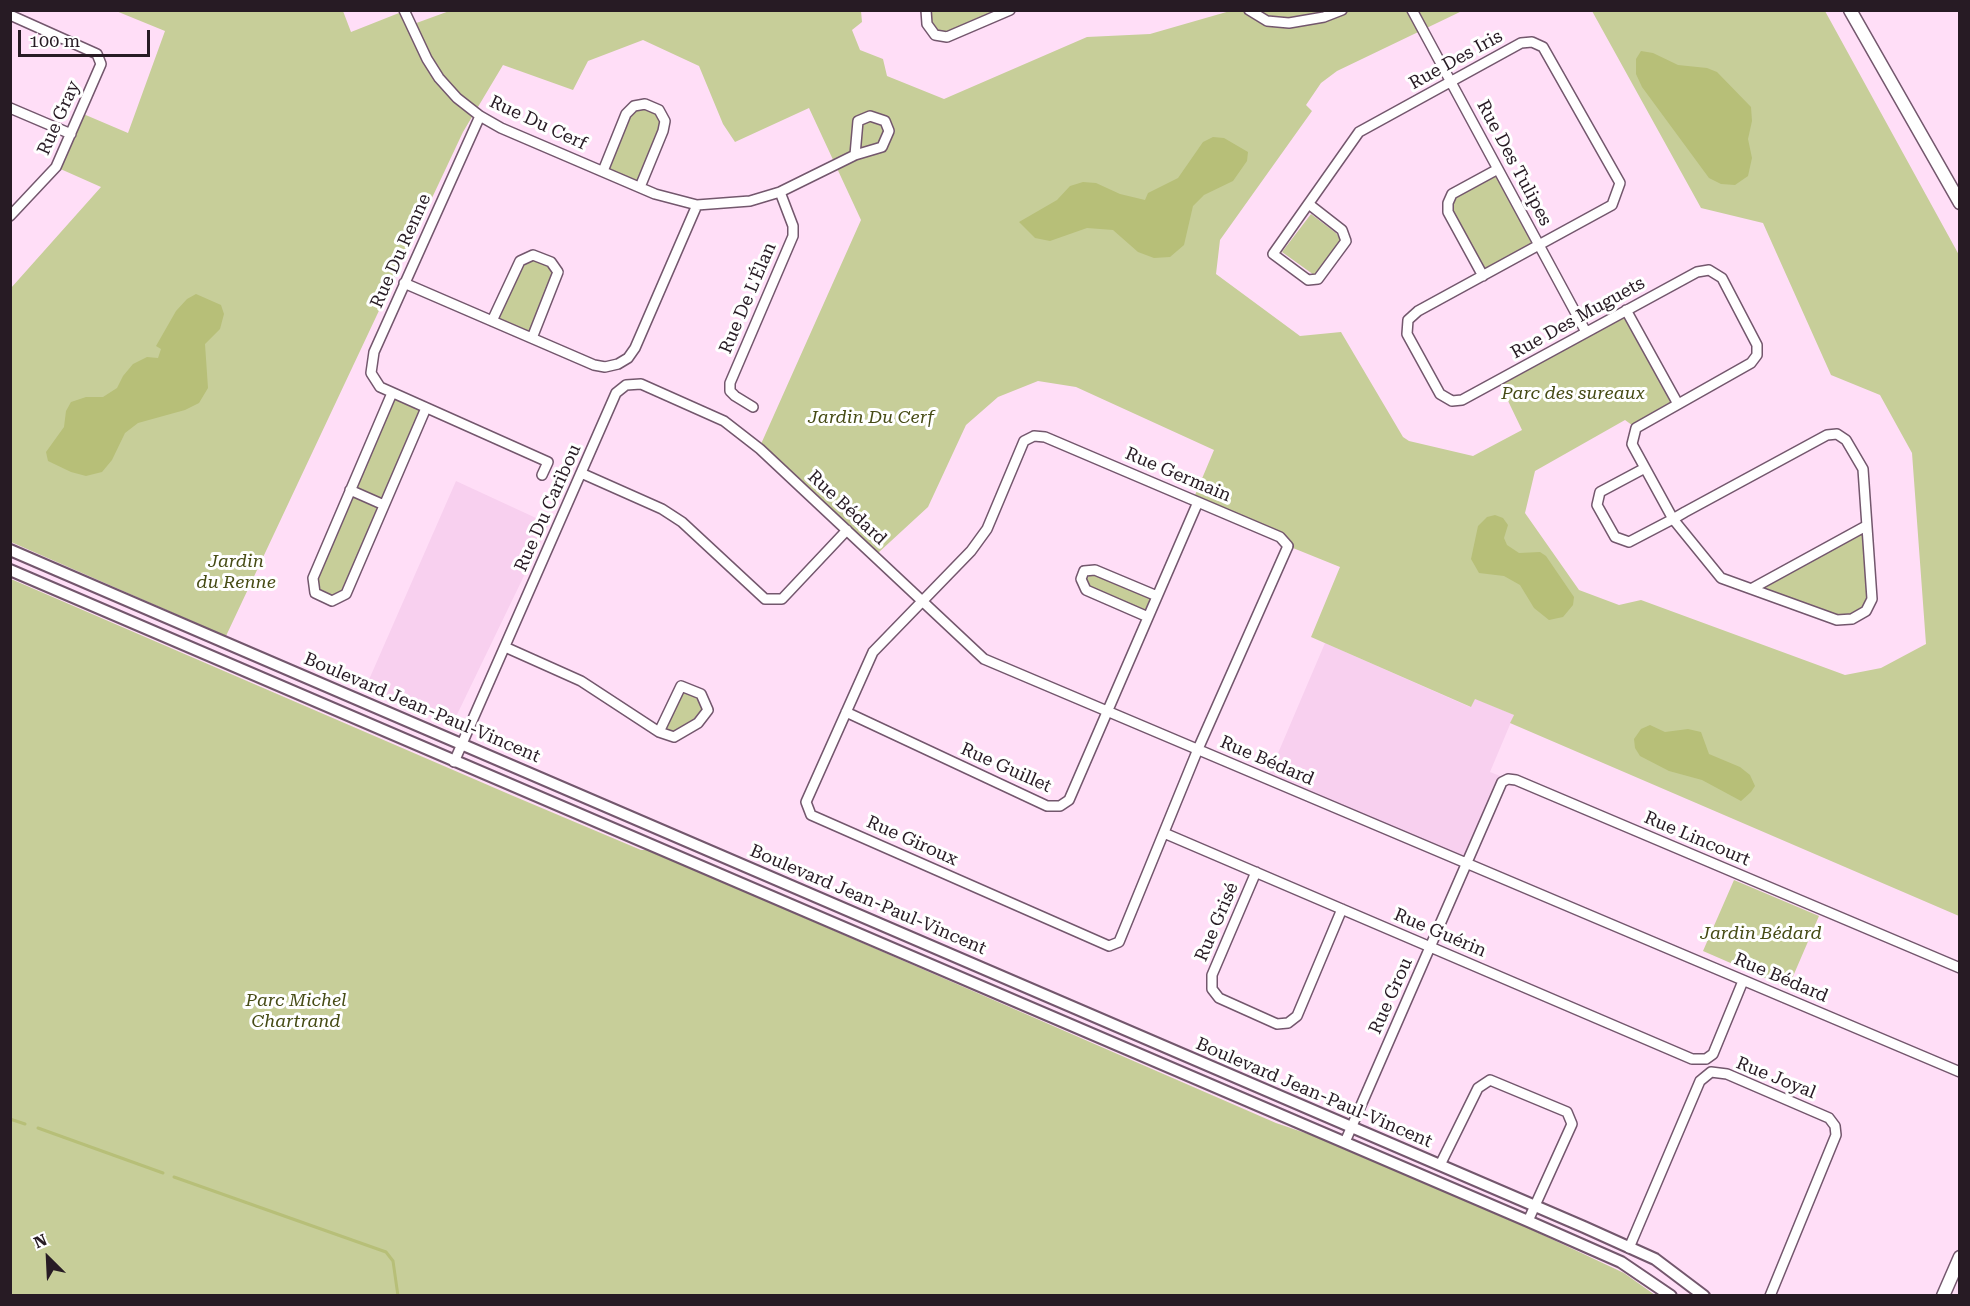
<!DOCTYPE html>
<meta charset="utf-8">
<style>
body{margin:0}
#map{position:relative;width:1970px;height:1306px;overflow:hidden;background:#ffdef7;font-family:"Roboto Serif",serif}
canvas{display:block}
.frame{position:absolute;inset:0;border:12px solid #271b24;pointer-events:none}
.north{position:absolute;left:18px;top:1228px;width:60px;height:60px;-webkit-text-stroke:4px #fff;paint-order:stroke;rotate:336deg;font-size:16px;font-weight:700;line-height:24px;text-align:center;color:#271b24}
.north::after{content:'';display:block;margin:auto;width:21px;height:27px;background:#271b24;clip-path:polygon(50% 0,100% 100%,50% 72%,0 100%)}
.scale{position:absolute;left:18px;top:30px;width:132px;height:27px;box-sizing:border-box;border:3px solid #271b24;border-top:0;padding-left:8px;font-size:18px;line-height:21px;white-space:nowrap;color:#271b24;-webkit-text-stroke:4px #fff;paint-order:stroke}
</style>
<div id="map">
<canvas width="1970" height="1306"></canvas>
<div class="frame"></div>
<div class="north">N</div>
<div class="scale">100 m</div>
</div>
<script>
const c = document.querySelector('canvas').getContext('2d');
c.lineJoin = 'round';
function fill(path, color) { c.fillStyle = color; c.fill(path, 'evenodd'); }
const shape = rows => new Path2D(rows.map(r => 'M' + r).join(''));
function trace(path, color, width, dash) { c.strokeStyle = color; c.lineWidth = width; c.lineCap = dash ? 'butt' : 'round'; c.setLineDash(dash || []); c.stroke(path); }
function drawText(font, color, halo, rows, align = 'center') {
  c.font = font + ' "Roboto Serif",serif'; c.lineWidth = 6; c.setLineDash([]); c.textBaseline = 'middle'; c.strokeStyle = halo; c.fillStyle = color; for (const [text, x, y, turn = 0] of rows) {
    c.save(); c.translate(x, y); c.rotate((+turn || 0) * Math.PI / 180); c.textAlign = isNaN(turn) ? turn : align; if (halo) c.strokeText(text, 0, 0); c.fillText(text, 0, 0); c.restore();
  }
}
fill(shape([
 [456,481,549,524,452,725,364,691],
 [1325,643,1470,707,1474,698,1514,715,1490,772,1508,779,1467,864,1267,779]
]), '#f8d0ef');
fill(shape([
 [452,10,861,11,862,22,852,30,860,50,883,59,887,76,944,99,1087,37,1150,34,1230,11,1462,11,1337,71,1321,83,1306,105,1312,111,1220,240,1216,274,1300,336,1341,332,1403,437,1409,441,1473,456,1522,430,1498,380,1626,310,1678,404,1636,428,1625,420,1535,471,1525,513,1579,590,1619,605,1641,600,1845,675,1881,668,1926,644,1912,453,1880,395,1831,375,1763,223,1701,208,1592,11,1825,11,1959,255,1959,916,1510,723,1514,715,1475,699,1471,707,1311,637,1340,567,1288,546,1279,537,1193,500,1214,450,1076,387,1038,381,998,397,966,425,928,507,878,553,761,444,861,220,809,108,735,142,723,124,699,66,643,40,588,61,573,90,503,65,463,132,226,636,11,542,11,288,101,187,56,167,81,113,128,133,165,31,116,11,343,11,351,32,404,11,411,25],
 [926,11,1010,11,947,37,935,35],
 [645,104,665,121,640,187,603,171,626,114],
 [1498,169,1539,245,1483,276,1448,203,1452,194],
 [1311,214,1336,233,1341,240,1314,275,1282,252],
 [533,255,558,272,532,338,492,321,520,261],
 [392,393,426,408,346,594,332,601,315,593,313,578],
 [1866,526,1872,599,1866,611,1837,620,1751,589],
 [1095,570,1157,596,1148,617,1086,590,1084,571],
 [11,579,511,795,641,850,649,850,1276,1123,1317,1137,1526,1227,1624,1273,1655,1295,11,1295],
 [681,686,701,694,708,710,674,737,659,732],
 [1734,880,1819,916,1788,988,1703,951]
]), '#c7ce99');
fill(shape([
 [1641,51,1653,53,1678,65,1707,68,1717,72,1751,107,1752,121,1748,139,1752,158,1748,176,1735,185,1721,184,1709,178,1642,87,1636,74,1636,59],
 [1213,137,1224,138,1248,152,1247,161,1233,181,1204,195,1193,206,1184,245,1170,257,1154,258,1138,252,1113,230,1087,228,1050,241,1035,238,1019,222,1057,200,1070,186,1083,182,1096,183,1120,194,1145,200,1148,193,1178,178,1203,142],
 [196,294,221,305,224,314,220,329,205,344,208,388,199,403,185,410,138,423,125,433,112,460,102,472,86,476,71,472,48,461,46,452,64,427,66,411,71,402,86,397,103,397,117,388,123,376,133,364,147,357,158,358,161,349,156,346,176,311,187,299],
 [1495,515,1503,518,1508,525,1504,538,1507,545,1519,553,1540,552,1546,556,1574,597,1573,605,1563,617,1549,620,1534,608,1520,585,1504,576,1479,573,1471,559,1478,526,1487,517],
 [1650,725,1665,732,1688,729,1701,732,1709,754,1740,767,1750,775,1755,786,1751,792,1741,801,1702,780,1669,771,1640,756,1635,748,1634,739,1641,729]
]), '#b7bf78');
trace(shape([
 [10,1119,25,1124],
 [38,1128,163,1173],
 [174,1177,386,1252,393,1261,398,1296]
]), '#b7bf78', 3);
const minor = shape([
 [404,10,427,59,439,78,457,98,480,116,501,128,655,194,697,205,750,201,780,192,855,155,882,147,889,131,885,121,870,116,858,121,855,155],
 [926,10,927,24,935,35,947,37,1010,10],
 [1249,10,1267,21,1289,23,1324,17,1342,10],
 [1412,10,1586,332],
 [10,15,97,54,101,64,56,167,10,216],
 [10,108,71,134],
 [480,116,374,352,371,373,380,387,548,462,542,475],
 [603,171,626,114,634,106,645,104,659,110,665,121,663,131,640,187],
 [1310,205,1342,230,1346,241,1318,279,1308,280,1273,254,1359,132,1521,43,1532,42,1543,47,1620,183,1612,205,1418,311,1408,320,1407,334,1440,394,1452,401,1462,400,1697,272,1709,270,1722,278,1757,345,1757,355,1751,363,1636,428,1632,444,1633,446,1673,519,1721,578,1837,620,1852,619,1866,611,1872,599,1863,469,1846,440,1837,434,1827,435,1685,512,1673,519,1629,542,1615,537,1597,505,1600,492,1645,468],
 [1483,276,1448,212,1448,203,1452,194,1498,169],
 [404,283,594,365,605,367,618,364,628,358,635,348,697,205],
 [1626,310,1678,404],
 [492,321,520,261,533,255,551,262,558,272,532,338],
 [392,393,313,578,315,593,332,601,346,594,426,408],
 [753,407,735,396,730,391,730,383,793,236,793,226,780,192],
 [1034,436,1045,437,1280,537,1288,546,1198,749,1119,942,1109,946,811,815,806,802,873,652,971,551,987,529,1024,441,1034,436],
 [581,473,662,509,682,522,765,599,782,599,847,530],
 [350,490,384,505],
 [1751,589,1866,526],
 [1148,617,1086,590,1081,579,1084,571,1095,570,1157,596],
 [505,647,581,681,659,732,674,737,698,723,708,710,701,694,681,686,659,732],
 [846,712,1047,806,1060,806,1069,800,1198,502],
 [454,762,616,393,626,385,641,384,724,421,760,449,984,659,1960,1072],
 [1164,833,1692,1059,1706,1059,1713,1054,1743,981],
 [1256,872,1212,975,1212,989,1219,998,1277,1024,1288,1023,1297,1016,1342,909],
 [1345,1142,1492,805,1502,782,1508,779,1516,780,1960,968],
 [1440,1165,1478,1088,1490,1080,1567,1112,1572,1124,1528,1221],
 [1629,1248,1700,1081,1711,1072,1727,1074,1829,1118,1835,1126,1836,1135,1770,1296]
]);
const tertiary = shape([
 [10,550,1584,1227,1655,1259,1704,1296],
 [10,570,1528,1221,1621,1262,1671,1296]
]);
const secondary = shape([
 [1850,10,1960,203],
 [1943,1296,1960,1257]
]);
trace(minor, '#73576d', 12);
trace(tertiary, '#73576d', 14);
trace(secondary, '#73576d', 15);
trace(minor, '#fff', 9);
trace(tertiary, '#fff', 10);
trace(secondary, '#fff', 12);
drawText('18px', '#271b24', '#fff', [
 ["Rue Des Iris",1456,60,-29],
 ["Rue Gray",59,118,-66],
 ["Rue Du Cerf",538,123,25],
 ["Rue Des Tulipes",1514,163,62],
 ["Rue Du Renne",401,251,-66],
 ["Rue De L'Élan",748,298,-67],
 ["Rue Des Muguets",1578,318,-29],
 ["Rue Germain",1178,475,23],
 ["Rue Du Caribou",548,508,-66],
 ["Rue Bédard",847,508,43],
 ["Boulevard Jean-Paul-Vincent",422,708,23],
 ["Rue Bédard",1267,761,23],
 ["Rue Guillet",1006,768,24],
 ["Rue Lincourt",1697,839,23],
 ["Rue Giroux",912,841,24],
 ["Boulevard Jean-Paul-Vincent",868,900,23],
 ["Rue Grisé",1217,922,-67],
 ["Rue Guérin",1440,933,23],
 ["Rue Bédard",1781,978,23],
 ["Rue Grou",1391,996,-66],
 ["Rue Joyal",1776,1078,22],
 ["Boulevard Jean-Paul-Vincent",1314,1093,23]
]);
drawText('italic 18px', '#464b15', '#fff', [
 ["Parc des sureaux",1573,394],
 ["Jardin Du Cerf",871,418],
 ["Jardin",236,562],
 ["du Renne",236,583],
 ["Jardin Bédard",1761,934],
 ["Parc Michel",296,1001],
 ["Chartrand",296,1022]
]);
</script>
